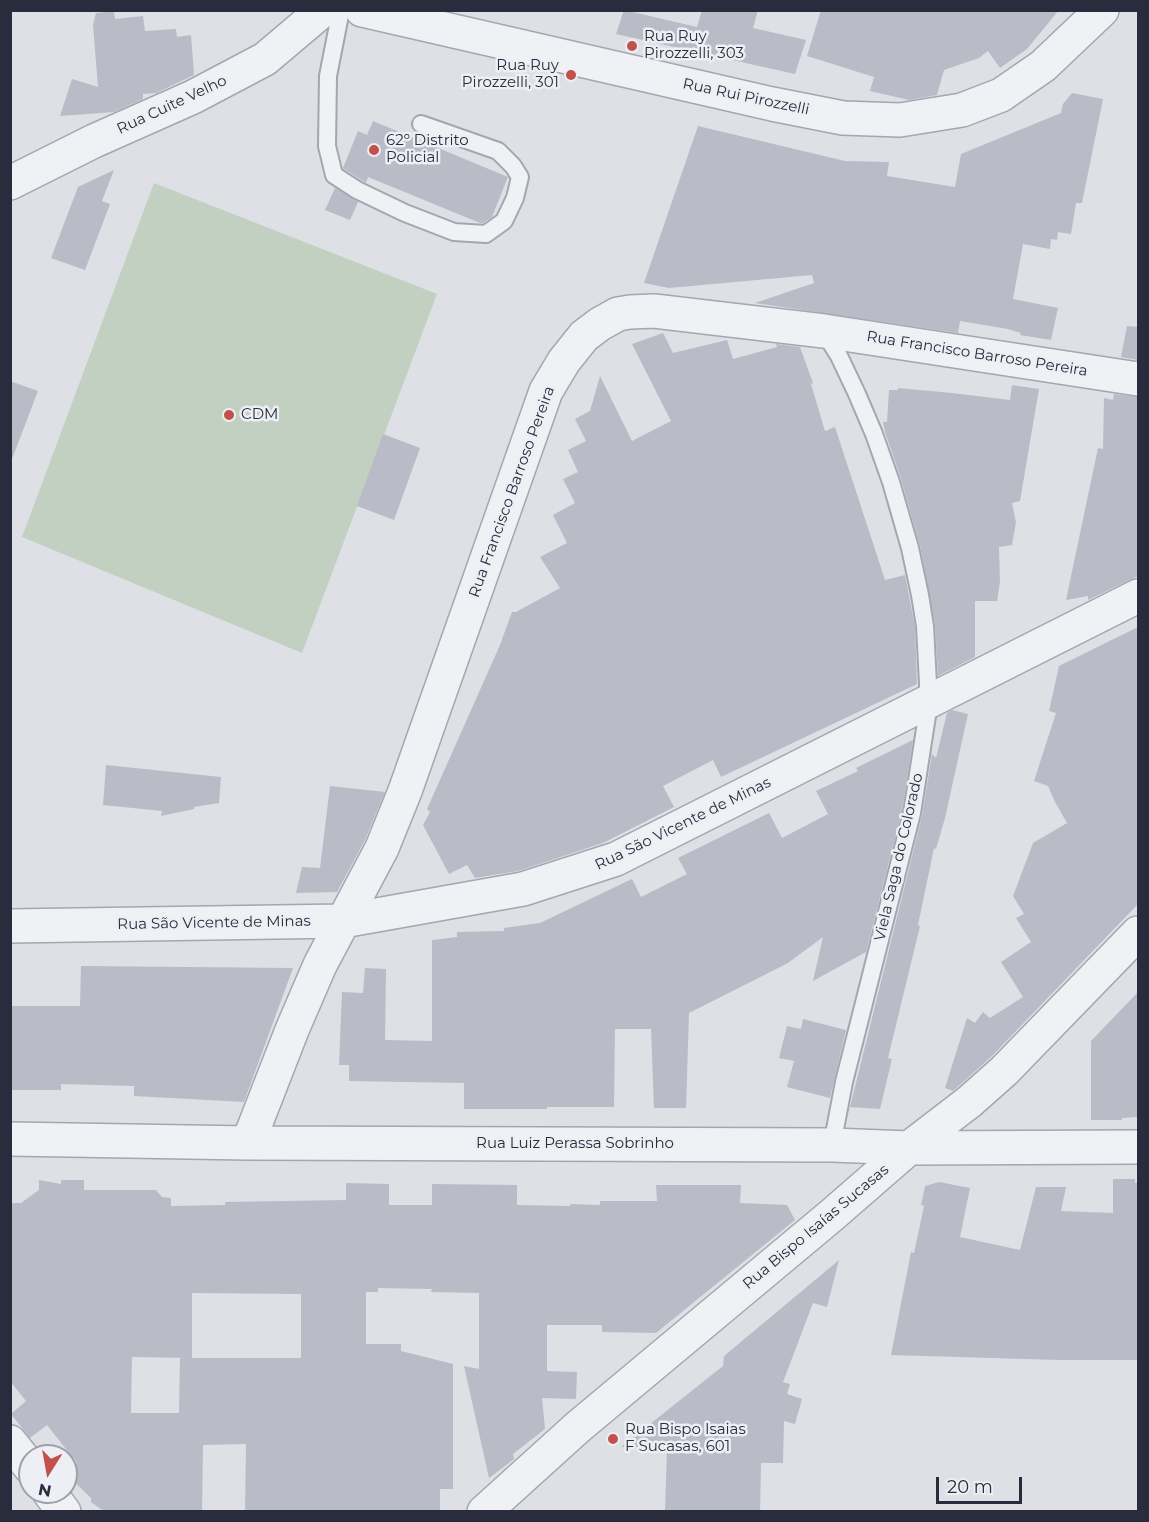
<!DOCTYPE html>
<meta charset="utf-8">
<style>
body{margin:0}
#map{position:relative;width:1149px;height:1522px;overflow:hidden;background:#dee0e6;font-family:Montserrat,sans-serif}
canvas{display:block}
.frame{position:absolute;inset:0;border:12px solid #292c3c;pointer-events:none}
.north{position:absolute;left:18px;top:1444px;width:60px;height:60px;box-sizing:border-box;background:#edeff4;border:2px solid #9fa1aa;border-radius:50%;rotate:191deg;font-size:16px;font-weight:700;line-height:24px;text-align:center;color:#292c3c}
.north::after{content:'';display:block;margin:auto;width:21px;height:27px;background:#c2504d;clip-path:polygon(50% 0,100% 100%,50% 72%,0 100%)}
.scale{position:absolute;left:936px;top:1477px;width:86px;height:27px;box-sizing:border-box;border:3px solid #292c3c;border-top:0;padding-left:8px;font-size:18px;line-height:21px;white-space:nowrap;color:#292c3c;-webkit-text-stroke:4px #edeff4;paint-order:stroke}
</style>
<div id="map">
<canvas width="1149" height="1522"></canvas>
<div class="frame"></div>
<div class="north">N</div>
<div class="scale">20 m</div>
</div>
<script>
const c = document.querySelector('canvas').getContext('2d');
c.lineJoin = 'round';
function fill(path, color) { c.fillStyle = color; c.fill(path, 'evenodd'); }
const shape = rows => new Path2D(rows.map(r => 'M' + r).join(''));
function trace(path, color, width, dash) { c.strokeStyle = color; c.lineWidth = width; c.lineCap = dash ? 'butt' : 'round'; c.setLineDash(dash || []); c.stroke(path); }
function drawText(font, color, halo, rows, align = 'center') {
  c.font = font + ' Montserrat,sans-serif'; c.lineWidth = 5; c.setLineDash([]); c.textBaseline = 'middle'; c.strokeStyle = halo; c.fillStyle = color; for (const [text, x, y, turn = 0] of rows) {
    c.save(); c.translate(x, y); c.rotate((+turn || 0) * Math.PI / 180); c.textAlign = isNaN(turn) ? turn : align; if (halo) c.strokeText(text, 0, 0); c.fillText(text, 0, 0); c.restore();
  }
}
fill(shape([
 [154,183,437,294,302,653,22,537]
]), '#c1d0c0');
fill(shape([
 [624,10,697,27,702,10,758,10,753,28,806,40,795,74,616,34],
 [821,10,1059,10,1027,49,1000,68,988,51,979,58,944,70,937,95,909,100,870,91,874,77,807,56],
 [114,11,115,19,143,16,145,31,176,29,177,37,191,35,194,75,156,93,143,94,143,99,114,112,60,116,72,79,98,87,93,25,96,13],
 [1072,93,1103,99,1082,203,1076,203,1071,234,1058,232,1057,240,1051,239,1050,249,1023,244,1013,299,1058,308,1051,340,1020,335,1021,333,1008,329,960,321,958,333,755,303,814,283,812,275,669,288,644,283,698,126,845,161,889,162,887,176,955,187,961,154,1061,113,1063,104],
 [373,121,508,177,492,217,483,223,480,223,368,177,366,183,343,168,358,131,367,135],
 [114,170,102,201,110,204,85,270,51,258,78,187],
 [335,188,358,202,350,220,325,210],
 [1127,326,1138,327,1138,360,1121,357],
 [663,333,673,353,727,340,733,359,777,347,776,344,800,347,813,383,811,384,825,431,835,427,885,580,905,575,915,627,917,684,721,777,713,760,663,786,674,807,603,843,518,871,475,878,467,865,449,874,423,825,430,812,427,809,500,645,512,612,516,612,560,588,540,557,567,543,553,515,575,503,563,479,578,472,568,450,586,441,575,419,590,411,600,376,632,441,671,421,632,344],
 [10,381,38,391,12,459,10,458],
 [1012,385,1039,389,1020,501,1012,503,1016,522,1012,545,999,547,1000,582,997,601,975,601,975,657,938,676,935,624,920,546,901,479,885,432,883,422,887,422,889,390,898,390,898,388,952,393,1010,400],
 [1114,394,1138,397,1138,576,1088,600,1088,596,1066,600,1098,448,1103,449,1104,398,1113,400],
 [383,434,420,448,394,520,357,506],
 [1138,627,1138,904,991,1057,953,1091,945,1088,967,1018,975,1023,983,1012,990,1018,1023,997,1001,962,1031,942,1016,918,1024,914,1013,896,1033,843,1067,823,1055,802,1048,786,1034,781,1056,713,1049,711,1059,666],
 [952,710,968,714,945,818,936,849,934,848,918,925,920,926,888,1058,892,1059,880,1109,850,1107,922,816,932,754,936,758,947,713],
 [913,740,902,811,866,952,813,981,823,937,788,963,689,1013,686,1108,654,1108,651,1029,615,1029,614,1107,547,1107,547,1109,464,1109,464,1083,349,1081,349,1065,339,1065,342,992,363,993,365,968,386,969,385,1040,432,1041,432,940,457,937,457,932,504,931,504,928,540,923,632,879,641,897,687,874,678,858,769,813,782,838,828,814,816,791,858,771,856,768],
 [106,765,221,777,219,803,194,807,194,809,161,816,162,811,103,805],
 [330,786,385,792,365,840,337,892,296,893,302,867,320,868],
 [81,966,293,968,244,1102,134,1096,134,1086,61,1084,61,1090,10,1090,10,1006,80,1006],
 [1138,992,1138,1117,1122,1118,1122,1120,1091,1120,1091,1041],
 [803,1019,846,1030,830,1098,787,1087,794,1061,779,1058,787,1026,801,1029],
 [1113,1179,1135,1179,1135,1183,1138,1183,1138,1360,1059,1360,891,1355,911,1252,914,1253,924,1206,921,1205,925,1186,939,1182,970,1188,960,1237,1020,1250,1036,1187,1066,1187,1061,1211,1113,1213],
 [39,1180,61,1184,61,1180,84,1180,84,1190,156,1190,162,1197,171,1198,171,1206,225,1205,225,1202,346,1200,346,1183,389,1184,389,1205,432,1205,432,1184,517,1185,517,1205,570,1206,570,1204,600,1205,600,1201,657,1201,656,1185,741,1185,740,1203,787,1205,795,1220,656,1333,602,1332,602,1325,547,1325,547,1371,577,1372,576,1399,542,1398,545,1429,513,1454,514,1459,489,1478,464,1366,479,1369,479,1293,431,1292,432,1289,378,1288,378,1292,366,1292,366,1344,401,1344,401,1351,453,1364,453,1489,440,1489,440,1512,310,1510,310,1512,245,1512,246,1444,203,1445,202,1512,105,1512,91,1502,91,1498,66,1474,77,1463,47,1425,30,1438,11,1414,26,1401,10,1381,10,1203,21,1203,39,1190],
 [192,1293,301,1294,301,1358,180,1358,179,1413,131,1413,132,1357,192,1358],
 [839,1260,827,1307,813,1303,783,1382,790,1384,787,1394,802,1399,795,1424,784,1421,783,1463,761,1463,760,1512,665,1512,667,1447,621,1447,723,1366,724,1356]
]), '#b9bbc6');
const lane = shape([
 [341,10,328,76,327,146,334,175,357,190,405,213,454,232,486,234,504,221,515,198,520,177,513,166,498,151,421,124],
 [824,332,839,356,857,394,874,434,891,482,910,548,920,595,925,626,929,703,912,813,844,1082,832,1145]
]);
const street = shape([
 [362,10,772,104,843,118,900,120,962,110,1001,95,1043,66,1102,10],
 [10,183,94,141,193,97,265,59,323,10],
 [10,926,343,921,523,889,616,859,1138,596],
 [10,1139,248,1143,832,1145,909,1148,1138,1147],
 [248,1143,292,1030,320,965,382,848,405,791,546,391,564,361,584,336,600,324,618,314,630,312,654,311,824,331,1138,379],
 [10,1442,30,1467],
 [49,1492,64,1512],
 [484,1512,578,1427,832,1215,909,1148,969,1102,1004,1071,1138,933]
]);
trace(lane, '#a4a6b0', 20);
trace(street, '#a4a6b0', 36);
trace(lane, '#f0f1f5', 16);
trace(street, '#f0f1f5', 33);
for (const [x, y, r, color] of [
 [632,46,6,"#c2504d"],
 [571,75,6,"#c2504d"],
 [374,150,6,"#c2504d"],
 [229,415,6,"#c2504d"],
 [613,1439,6,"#c2504d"]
]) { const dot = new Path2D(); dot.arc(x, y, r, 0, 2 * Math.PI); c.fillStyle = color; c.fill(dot); trace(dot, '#edeff4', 2); }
drawText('15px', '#292c3c', '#edeff4', [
 ["Rua Ruy",644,37],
 ["Pirozzelli, 303",644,54],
 ["Rua Ruy",559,66,"right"],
 ["Pirozzelli, 301",559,83,"right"],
 ["62º Distrito",386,141],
 ["Policial",386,158],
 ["CDM",241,415],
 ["Rua Bispo Isaias",625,1430],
 ["F Sucasas, 601",625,1447]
], 'left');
drawText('15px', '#292c3c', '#edeff4', [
 ["Rua Rui Pirozzelli",746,97,12],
 ["Rua Cuite Velho",172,105,-25],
 ["Rua Francisco Barroso Pereira",977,354,9],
 ["Rua Francisco Barroso Pereira",512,492,-70],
 ["Rua São Vicente de Minas",683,824,-26],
 ["Viela Saga do Colorado",899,857,-77],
 ["Rua São Vicente de Minas",214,923,-1],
 ["Rua Luiz Perassa Sobrinho",575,1144],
 ["Rua Bispo Isaías Sucasas",816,1227,-40]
]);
</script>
